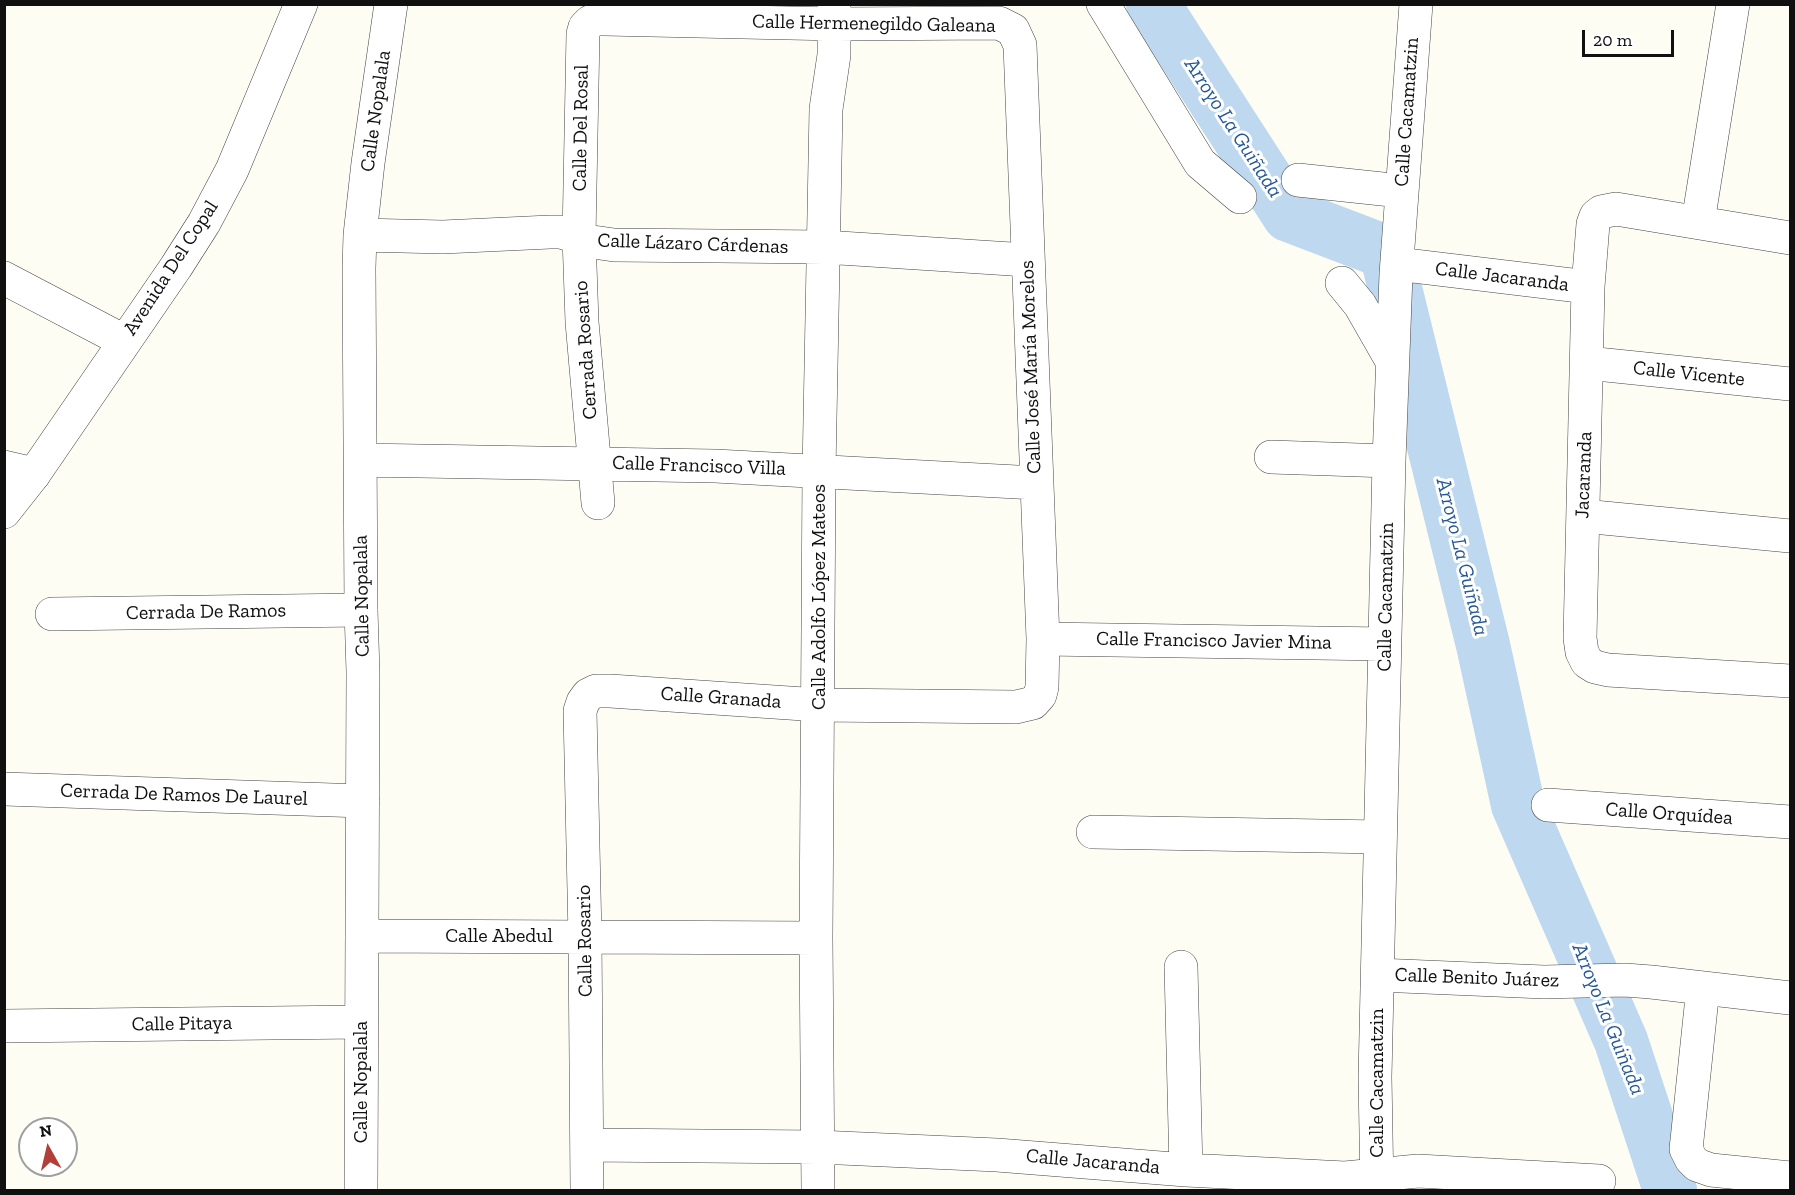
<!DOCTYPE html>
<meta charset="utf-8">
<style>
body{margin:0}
#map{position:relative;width:1795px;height:1195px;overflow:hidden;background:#fefdf4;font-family:"Zilla Slab",serif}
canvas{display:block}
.frame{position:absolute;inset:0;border:6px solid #101010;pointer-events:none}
.north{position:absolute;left:18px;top:1117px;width:60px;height:60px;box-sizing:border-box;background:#fff;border:2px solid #9f9f9f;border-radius:50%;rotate:352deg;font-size:16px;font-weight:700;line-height:24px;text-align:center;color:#101010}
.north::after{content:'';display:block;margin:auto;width:21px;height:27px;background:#b23f37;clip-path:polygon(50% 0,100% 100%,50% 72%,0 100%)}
.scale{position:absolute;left:1582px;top:30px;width:92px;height:27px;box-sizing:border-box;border:3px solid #101010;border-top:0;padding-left:8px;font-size:18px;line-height:21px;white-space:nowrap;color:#101010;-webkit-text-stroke:4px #fff;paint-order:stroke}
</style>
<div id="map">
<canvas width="1795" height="1195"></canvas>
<div class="frame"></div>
<div class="north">N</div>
<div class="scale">20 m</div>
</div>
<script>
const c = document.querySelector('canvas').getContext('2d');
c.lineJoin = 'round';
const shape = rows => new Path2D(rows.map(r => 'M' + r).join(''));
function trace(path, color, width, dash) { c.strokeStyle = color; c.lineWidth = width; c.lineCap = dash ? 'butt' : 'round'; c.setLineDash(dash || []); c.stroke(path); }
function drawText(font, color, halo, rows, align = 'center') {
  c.font = font + ' "Zilla Slab",serif'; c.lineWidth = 6; c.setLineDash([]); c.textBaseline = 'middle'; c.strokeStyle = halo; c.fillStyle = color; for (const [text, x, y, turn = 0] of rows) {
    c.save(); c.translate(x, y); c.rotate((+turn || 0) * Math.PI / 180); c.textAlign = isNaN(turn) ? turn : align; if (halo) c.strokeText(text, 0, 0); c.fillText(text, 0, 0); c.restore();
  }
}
trace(shape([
 [1153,4,1289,215,1386,252,1483,645,1518,805,1621,1041,1670,1190]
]), '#bed8f0', 54);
const minor = shape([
 [1103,4,1200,163,1240,197],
 [1298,180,1401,191],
 [1698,222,1733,4],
 [360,235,443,237,550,232,561,232,593,242,614,245,824,247,1027,260],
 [1790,238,1616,209,1601,212,1596,216,1593,224,1588,287,1580,638,1582,652,1587,662,1595,667,1608,670,1790,681],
 [1397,264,1588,287],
 [4,278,124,341],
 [1342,283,1360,305,1392,361],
 [1587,363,1790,384],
 [1271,457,1389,461],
 [361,460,715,466,1036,483],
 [4,467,34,474],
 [1583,516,1790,536],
 [52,614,361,610],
 [1043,639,1385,644],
 [4,789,363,801],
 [1548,805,1790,822],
 [1093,832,1380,837],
 [362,936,816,938],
 [1181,967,1186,1170],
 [1378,975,1544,982,1625,980,1651,982,1790,998],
 [1703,988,1687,1140,1686,1149,1691,1159,1697,1165,1711,1170,1790,1178],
 [4,1026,360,1022],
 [587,1145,818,1147,997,1155,1186,1170,1345,1178,1418,1171,1599,1181],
 [361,1190,363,672,361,610,359,268,360,235,368,163,391,4],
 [587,1190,585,936,580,711,583,702,588,695,596,691,610,691,819,705,1016,707,1033,703,1040,695,1042,687,1043,639,1020,45,1013,30,999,23,836,24,605,19,596,19,590,22,585,27,583,34,579,237,582,322,598,503],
 [818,1190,816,938,819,471,826,109,834,55,834,4],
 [1377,1190,1375,1077,1389,461,1396,274,1416,4]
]);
const tertiary = shape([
 [4,512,34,474,176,267,204,223,232,170,301,4]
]);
trace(minor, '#434343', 34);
trace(tertiary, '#434343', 34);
trace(minor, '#fff', 33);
trace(tertiary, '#fff', 33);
drawText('20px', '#101010', '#fff', [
 ["Calle Hermenegildo Galeana",874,24,1],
 ["Calle Nopalala",376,111,-82],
 ["Calle Cacamatzin",1407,112,-86],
 ["Calle Del Rosal",581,128,-89],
 ["Calle Lázaro Cárdenas",693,244,2],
 ["Avenida Del Copal",171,268,-57],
 ["Calle Jacaranda",1502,277,7],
 ["Cerrada Rosario",586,350,-94],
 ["Calle José María Morelos",1031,367,-92],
 ["Calle Vicente",1689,374,6],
 ["Calle Francisco Villa",699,466,2],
 ["Jacaranda",1584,475,-88],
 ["Calle Nopalala",362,596,-91],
 ["Calle Adolfo López Mateos",819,597,-90],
 ["Calle Cacamatzin",1386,597,-89],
 ["Cerrada De Ramos",206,612,-1],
 ["Calle Francisco Javier Mina",1214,641,1],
 ["Calle Granada",721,698,4],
 ["Cerrada De Ramos De Laurel",184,795,2],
 ["Calle Orquídea",1669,814,4],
 ["Calle Abedul",499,936],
 ["Calle Rosario",585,941,-91],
 ["Calle Benito Juárez",1477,978,2],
 ["Calle Pitaya",182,1024,-1],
 ["Calle Nopalala",361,1082,-90],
 ["Calle Cacamatzin",1377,1083,-90],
 ["Calle Jacaranda",1093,1162,5]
]);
drawText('italic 21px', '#265895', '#fff', [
 ["Arroyo La Guiñada",1233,128,57],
 ["Arroyo La Guiñada",1462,557,76],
 ["Arroyo La Guiñada",1608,1019,68]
]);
</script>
